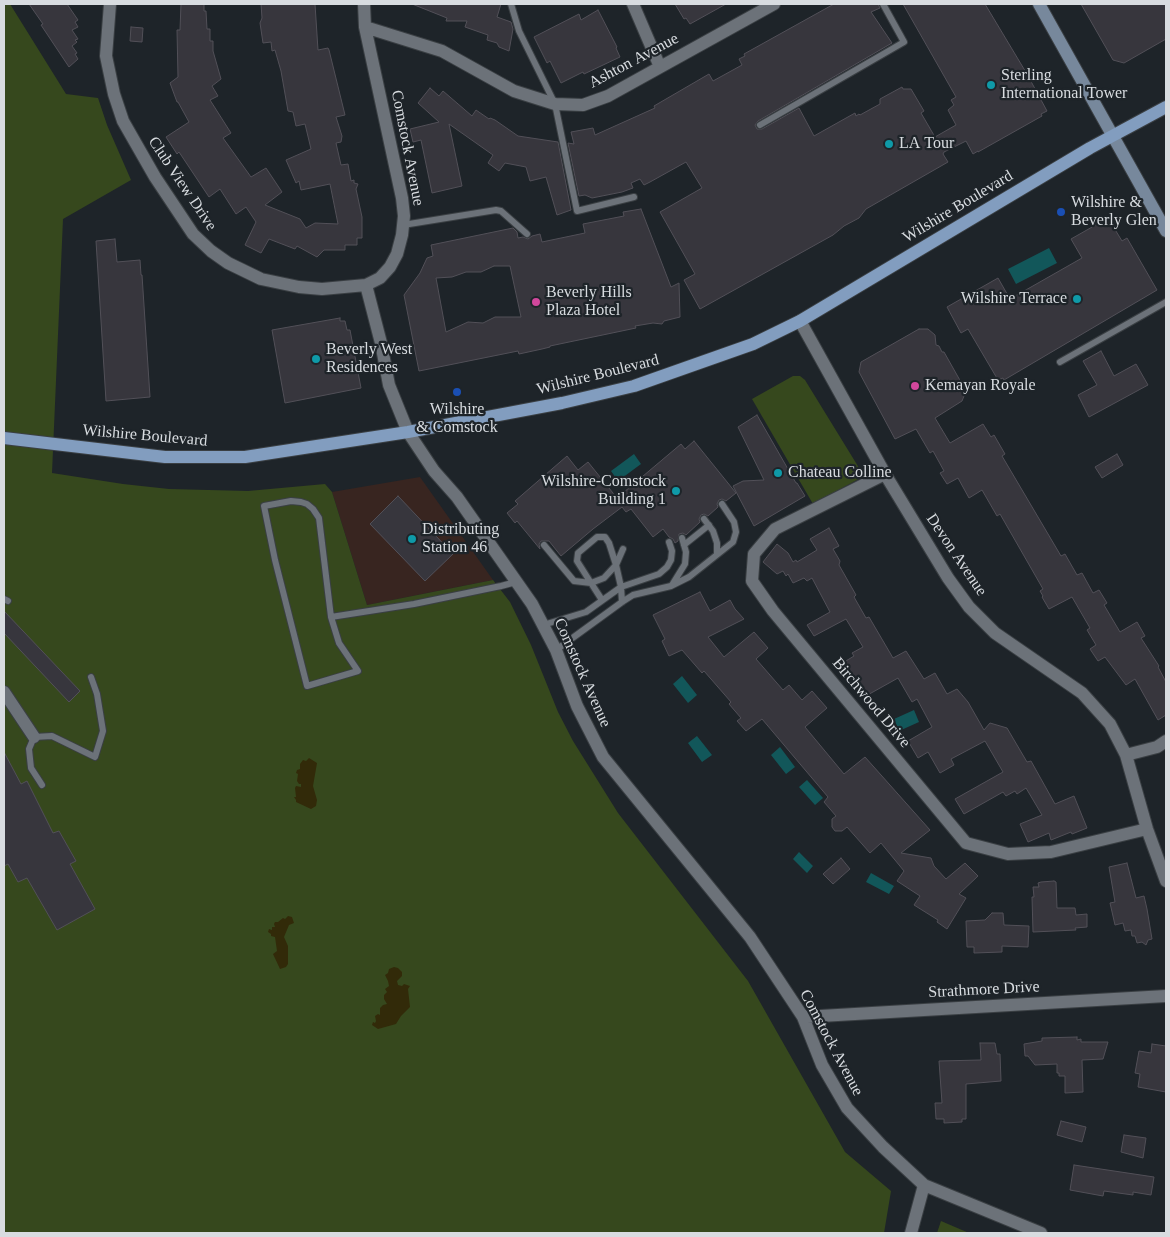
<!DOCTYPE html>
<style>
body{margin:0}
#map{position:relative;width:1170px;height:1237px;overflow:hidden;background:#1e2429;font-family:"Times New Roman",serif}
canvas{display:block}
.frame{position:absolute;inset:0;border:5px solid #d8dce0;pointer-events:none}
</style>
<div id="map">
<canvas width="1170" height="1237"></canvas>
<div class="frame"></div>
</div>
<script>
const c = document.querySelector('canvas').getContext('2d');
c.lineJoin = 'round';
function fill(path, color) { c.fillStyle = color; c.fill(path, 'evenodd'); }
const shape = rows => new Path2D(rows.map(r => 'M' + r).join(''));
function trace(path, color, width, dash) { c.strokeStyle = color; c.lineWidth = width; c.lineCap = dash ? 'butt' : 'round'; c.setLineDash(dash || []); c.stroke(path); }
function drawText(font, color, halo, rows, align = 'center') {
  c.font = font + ' "Times New Roman",serif'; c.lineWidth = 4.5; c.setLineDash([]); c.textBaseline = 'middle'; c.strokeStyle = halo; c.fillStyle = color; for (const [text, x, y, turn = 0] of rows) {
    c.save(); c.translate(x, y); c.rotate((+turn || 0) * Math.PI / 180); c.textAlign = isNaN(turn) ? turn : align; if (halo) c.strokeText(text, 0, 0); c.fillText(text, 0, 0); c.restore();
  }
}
fill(shape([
 [420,477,493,580,367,605,332,492]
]), '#382520');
fill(shape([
 [4,4,10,4,66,94,98,98,107,125,131,180,63,219,52,473,123,484,169,489,248,491,325,484,332,492,367,605,493,580,510,602,531,645,558,712,573,741,618,813,748,981,845,1152,891,1191,884,1233,4,1233],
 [793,376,800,376,805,380,864,476,813,504,752,399],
 [941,1221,969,1233,937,1233]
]), '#36481d');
fill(shape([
 [309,758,317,763,313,786,317,800,316,806,311,809,296,802,296,800,294,797,296,797,295,788,296,786,301,787,301,784,299,784,297,781,298,774,296,773,297,770,300,769,300,764,303,760,306,761],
 [288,916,292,917,294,923,289,925,284,937,288,946,288,964,286,967,280,969,273,954,277,951,275,937,271,936,271,934,268,932,269,929,272,930,272,927,275,927,274,924,275,922,278,922,283,918,285,919],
 [394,967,398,968,402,972,402,976,397,981,398,985,402,986,404,984,410,986,408,989,410,1007,401,1016,396,1024,378,1029,372,1025,373,1022,375,1023,376,1021,375,1016,378,1014,380,1015,380,1008,383,1005,387,1004,384,999,384,995,387,992,385,989,389,986,388,981,385,975,388,973,389,969]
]), '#322a09');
fill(shape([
 [1049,248,1057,263,1016,284,1008,269],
 [634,454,641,464,618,481,611,471],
 [682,676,697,695,688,703,673,684],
 [914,710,919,722,899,731,894,719],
 [697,736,712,755,702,762,688,743],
 [780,747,795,767,786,774,771,755],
 [807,780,823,798,815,805,799,787],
 [799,852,813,866,807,873,793,859],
 [871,873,894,886,889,894,866,882]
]), '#12575a');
const building = shape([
 [29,4,67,4,78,20,75,22,78,27,72,30,78,39,75,40,77,42,72,46,77,53,75,54,78,59,69,67,41,25,43,24,29,4],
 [181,4,204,4,204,11,206,11,207,29,210,29,210,41,213,41,213,51,221,79,212,86,218,96,210,100,231,133,223,138,251,177,266,168,282,192,265,205,300,219,306,228,315,223,338,224,330,184,301,190,299,181,296,183,286,160,311,149,305,124,296,126,293,112,288,111,281,71,275,50,272,51,271,42,263,43,260,23,262,18,261,4,315,4,318,50,328,48,329,50,345,115,336,117,342,136,341,142,336,143,341,165,348,164,351,181,354,180,354,183,358,184,356,189,362,217,362,238,357,238,357,245,345,245,345,250,324,250,317,257,297,246,295,249,269,239,261,253,245,245,256,222,246,207,236,214,220,189,209,197,179,152,177,154,166,137,189,122,178,102,177,102,170,83,178,77,177,30,180,30,181,4],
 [412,4,501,4,497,17,511,22,513,29,509,51,499,47,497,43,487,40,488,35,465,27,467,21,446,21,447,18,412,4],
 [675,4,726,4,690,24,686,18,684,19,675,4],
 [834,4,878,4,880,8,871,12,892,43,758,121,755,125,757,129,762,129,799,108,814,136,855,113,856,116,859,114,860,115,880,104,880,99,902,87,903,89,911,89,924,111,921,113,935,137,956,125,948,110,954,105,951,100,956,97,903,4,985,4,1027,74,1047,111,1041,114,1042,116,978,152,978,151,973,154,966,141,944,152,943,154,948,162,866,209,859,218,844,226,833,235,700,309,684,280,695,274,660,212,702,188,686,162,650,182,644,185,640,179,631,183,633,188,622,192,592,198,585,195,579,196,568,143,574,144,571,132,593,128,595,135,655,108,654,106,709,74,713,81,742,65,739,59,745,56,744,54,834,4],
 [1081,4,1166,4,1166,39,1124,63,1113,60,1081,4],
 [598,10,617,47,616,48,620,57,584,74,583,72,561,83,550,61,547,63,534,37,579,14,581,20,598,10],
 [131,27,143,28,142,42,130,41,131,27],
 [430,88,439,96,443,91,472,116,476,110,489,119,490,118,495,120,518,136,558,142,571,210,557,215,546,177,530,181,526,167,505,163,499,171,488,163,493,155,449,124,462,186,432,193,421,140,413,142,410,129,439,122,418,103,430,88],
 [641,209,671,287,679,283,680,317,664,321,662,324,653,323,635,326,636,328,550,346,550,347,542,349,519,354,518,351,419,371,404,295,420,273,427,258,433,256,431,245,513,228,517,232,518,238,523,237,528,239,532,236,540,234,542,242,585,233,583,224,624,216,623,212,641,209],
 [494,266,510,266,521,317,495,317,483,323,468,322,446,332,436,278,452,277,466,272,481,272,494,266],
 [1108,218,1122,241,1127,238,1157,290,1004,380,1003,378,998,380,968,329,961,333,947,307,998,278,1010,299,1082,258,1071,239,1108,218],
 [115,239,117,262,140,260,141,275,142,275,150,397,106,401,96,241,115,239],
 [340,318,340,321,345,321,347,330,350,330,361,388,285,403,272,330,340,318],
 [919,329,928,329,935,335,936,345,939,346,942,352,944,352,966,391,962,401,935,418,950,443,983,424,991,437,994,435,1005,454,1002,456,1061,556,1065,554,1077,575,1082,573,1093,593,1099,590,1107,603,1104,605,1120,632,1137,622,1145,636,1141,638,1159,666,1158,667,1166,682,1166,715,1158,720,1135,679,1126,685,1105,657,1098,661,1090,649,1096,645,1087,630,1090,628,1072,597,1049,609,1042,597,1043,596,1040,591,1043,589,1000,514,997,516,982,490,969,498,958,478,947,484,940,473,944,471,933,451,930,453,916,429,895,439,859,372,861,362,919,329],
 [1101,351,1114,376,1136,364,1148,385,1089,417,1078,395,1097,385,1083,361,1101,351],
 [757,415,796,483,797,483,805,496,754,526,733,486,743,481,764,480,738,427,757,415],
 [694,441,736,493,726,501,722,499,719,500,717,504,718,507,708,516,704,514,701,515,699,519,700,522,686,535,683,533,679,534,678,541,675,543,673,539,669,537,663,529,653,537,631,509,626,512,622,507,593,529,561,556,549,541,541,541,539,544,540,549,517,521,515,523,507,513,518,504,515,501,567,456,578,470,588,462,617,498,681,444,685,449,694,441],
 [1117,454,1123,465,1102,478,1095,467,1117,454],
 [398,496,453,554,425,581,370,524,398,496],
 [829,528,839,546,833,549,840,561,839,565,856,595,854,597,866,618,869,617,893,658,906,651,924,679,935,673,947,694,957,689,968,702,984,730,990,723,1007,728,1027,762,1031,761,1055,804,1074,796,1087,828,1072,834,1071,832,1051,840,1049,833,1028,842,1020,824,1042,815,1026,788,1017,794,1015,791,1006,796,1003,792,964,814,955,799,1003,772,985,741,951,759,954,765,940,773,928,752,918,758,908,741,932,727,917,699,912,702,898,678,864,697,850,673,847,675,841,664,854,656,852,653,863,647,846,619,814,636,807,625,830,612,812,578,807,581,804,578,793,583,788,574,786,576,783,571,777,574,763,562,777,544,788,553,793,562,796,560,797,562,817,550,810,539,829,528],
 [700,592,710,611,730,600,735,609,744,619,708,637,724,657,754,632,768,648,756,659,783,690,789,685,802,700,812,691,827,708,805,727,844,774,865,757,930,830,901,853,931,858,934,866,946,879,965,863,978,876,959,894,966,898,947,929,937,922,938,920,914,905,920,896,897,881,904,871,881,843,870,853,847,827,842,831,835,831,832,827,832,819,836,816,824,802,828,797,762,719,746,731,737,721,741,718,729,704,731,702,704,671,702,673,682,650,669,656,662,641,665,639,653,615,700,592],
 [4,611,80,691,69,702,4,633,4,611],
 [4,752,21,784,27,781,53,833,59,831,76,861,70,864,95,909,57,930,27,878,18,882,8,864,4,866,4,752],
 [841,858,850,869,833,884,823,874,841,858],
 [1127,863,1136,898,1144,896,1147,909,1152,939,1148,940,1146,945,1142,942,1137,943,1135,936,1132,936,1131,930,1125,931,1123,923,1115,925,1110,903,1115,902,1109,867,1127,863],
 [1054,881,1056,882,1057,908,1075,908,1076,915,1087,914,1087,927,1075,928,1076,930,1033,932,1032,897,1034,897,1033,887,1039,887,1038,883,1041,882,1054,881],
 [992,913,1003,913,1004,925,1029,926,1028,947,1002,946,1002,952,974,953,974,947,967,947,966,921,985,920,992,913],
 [1077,1037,1077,1040,1081,1039,1081,1042,1108,1042,1103,1059,1082,1060,1083,1092,1065,1093,1065,1076,1059,1076,1059,1073,1057,1073,1057,1064,1035,1065,1028,1056,1025,1056,1024,1044,1042,1041,1042,1038,1077,1037],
 [980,1043,995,1043,997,1054,1000,1054,1001,1081,966,1084,966,1119,962,1119,962,1122,944,1123,944,1119,936,1119,935,1103,942,1103,939,1061,981,1060,980,1043],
 [1152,1044,1166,1046,1166,1092,1138,1087,1140,1074,1135,1073,1139,1051,1151,1053,1152,1044],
 [1061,1121,1086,1127,1082,1142,1057,1135,1061,1121],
 [1124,1135,1146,1138,1143,1158,1121,1152,1124,1135],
 [1074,1165,1154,1177,1151,1195,1133,1192,1133,1195,1104,1191,1103,1196,1070,1190,1074,1165]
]);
fill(building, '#37363d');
trace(building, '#525058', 1);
const lane = shape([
 [511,4,519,31,555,104,577,211,634,197],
 [760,125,904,42,883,4],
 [403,225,496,210,501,211,527,234],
 [1060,362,1166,302],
 [704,519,713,531,717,543,717,554],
 [544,545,574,581,591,583,604,578,616,565,609,543,605,537,597,537,578,553,577,561,591,583,602,600],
 [684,545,709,525],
 [672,585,685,564,686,552,682,538],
 [4,599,8,601],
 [622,602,621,587,616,565,623,549],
 [331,617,319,518,313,509,307,504,301,502,291,501,264,506,275,560,307,686,358,671,339,643,331,617,414,604,501,586,516,582],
 [543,625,586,612,621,587,659,574,667,567,671,560,672,551,669,542],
 [556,650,622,602,633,595,671,586,689,577,733,542,736,532,734,522,722,504],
 [42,785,31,768,29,749,34,737,52,736,95,757,103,731,97,694,91,677]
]);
const street = shape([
 [110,4,106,56,114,94,123,121,155,177,193,234,211,251,228,263,261,279,299,287,322,289,366,285,380,278,390,267,397,254,402,235,404,216,402,198,365,27,364,4],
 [633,4,660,67],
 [365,27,442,51,514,91,555,104,583,105,608,96,774,4],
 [366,285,381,343,389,385,408,432,434,471,457,497,532,604,556,650,577,706,603,757,750,937,803,1017,822,1065,847,1108,883,1147,924,1185,1041,1233],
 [800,321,885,474,948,578,969,607,995,633,1082,693,1110,724,1126,755,1147,829,1166,881],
 [885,474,775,529,754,554,752,581,773,611,966,843,1008,854,1051,852,1147,829],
 [4,692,34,737],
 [1126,755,1157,747,1166,741],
 [803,1017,1166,996],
 [911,1233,924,1185]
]);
const secondary = shape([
 [1039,4,1166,231]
]);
const primary = shape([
 [4,438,165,457,245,457,408,432,562,403,634,386,753,344,800,321,1090,148,1166,107]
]);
trace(lane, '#3a3f43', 8);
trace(street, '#3a3f43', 14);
trace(secondary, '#3a3f43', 14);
trace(primary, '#3a3f43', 14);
trace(lane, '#6c7279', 6);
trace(street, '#6c7279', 12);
trace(secondary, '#77889c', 12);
trace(primary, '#829dbf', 12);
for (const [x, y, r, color] of [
 [991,85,5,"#0f9aa8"],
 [889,144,5,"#0f9aa8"],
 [1061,212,5,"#1a4fb4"],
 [1077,299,5,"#0f9aa8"],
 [536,302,5,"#d1479c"],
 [316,359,5,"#0f9aa8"],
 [915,386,5,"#d1479c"],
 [457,392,5,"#1a4fb4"],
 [778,473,5,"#0f9aa8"],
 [676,491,5,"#0f9aa8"],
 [412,539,5,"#0f9aa8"]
]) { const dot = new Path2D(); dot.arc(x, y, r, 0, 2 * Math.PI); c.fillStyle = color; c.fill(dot); trace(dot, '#1e2429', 2); }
drawText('16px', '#d8dce0', '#1e2429', [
 ["Ashton Avenue",634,61,-28],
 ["Comstock Avenue",407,148,79],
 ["Club View Drive",182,184,56],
 ["Wilshire Boulevard",958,207,-31],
 ["Wilshire Boulevard",598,375,-14],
 ["Wilshire Boulevard",145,436,5],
 ["Devon Avenue",956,555,56],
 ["Comstock Avenue",582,673,66],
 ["Birchwood Drive",871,703,50],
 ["Strathmore Drive",984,990,-3],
 ["Comstock Avenue",831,1043,62]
]);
drawText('16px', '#d8dce0', '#1e2429', [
 ["Sterling",1001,76],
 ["International Tower",1001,94],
 ["LA Tour",899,144],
 ["Wilshire &",1071,203],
 ["Beverly Glen",1071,221],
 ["Beverly Hills",546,293],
 ["Plaza Hotel",546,311],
 ["Wilshire Terrace",1067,299,"right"],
 ["Beverly West",326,350],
 ["Residences",326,368],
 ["Kemayan Royale",925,386],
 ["Wilshire",457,410,"center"],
 ["& Comstock",457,428,"center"],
 ["Chateau Colline",788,473],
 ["Wilshire-Comstock",666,482,"right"],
 ["Building 1",666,500,"right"],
 ["Distributing",422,530],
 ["Station 46",422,548]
], 'left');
</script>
